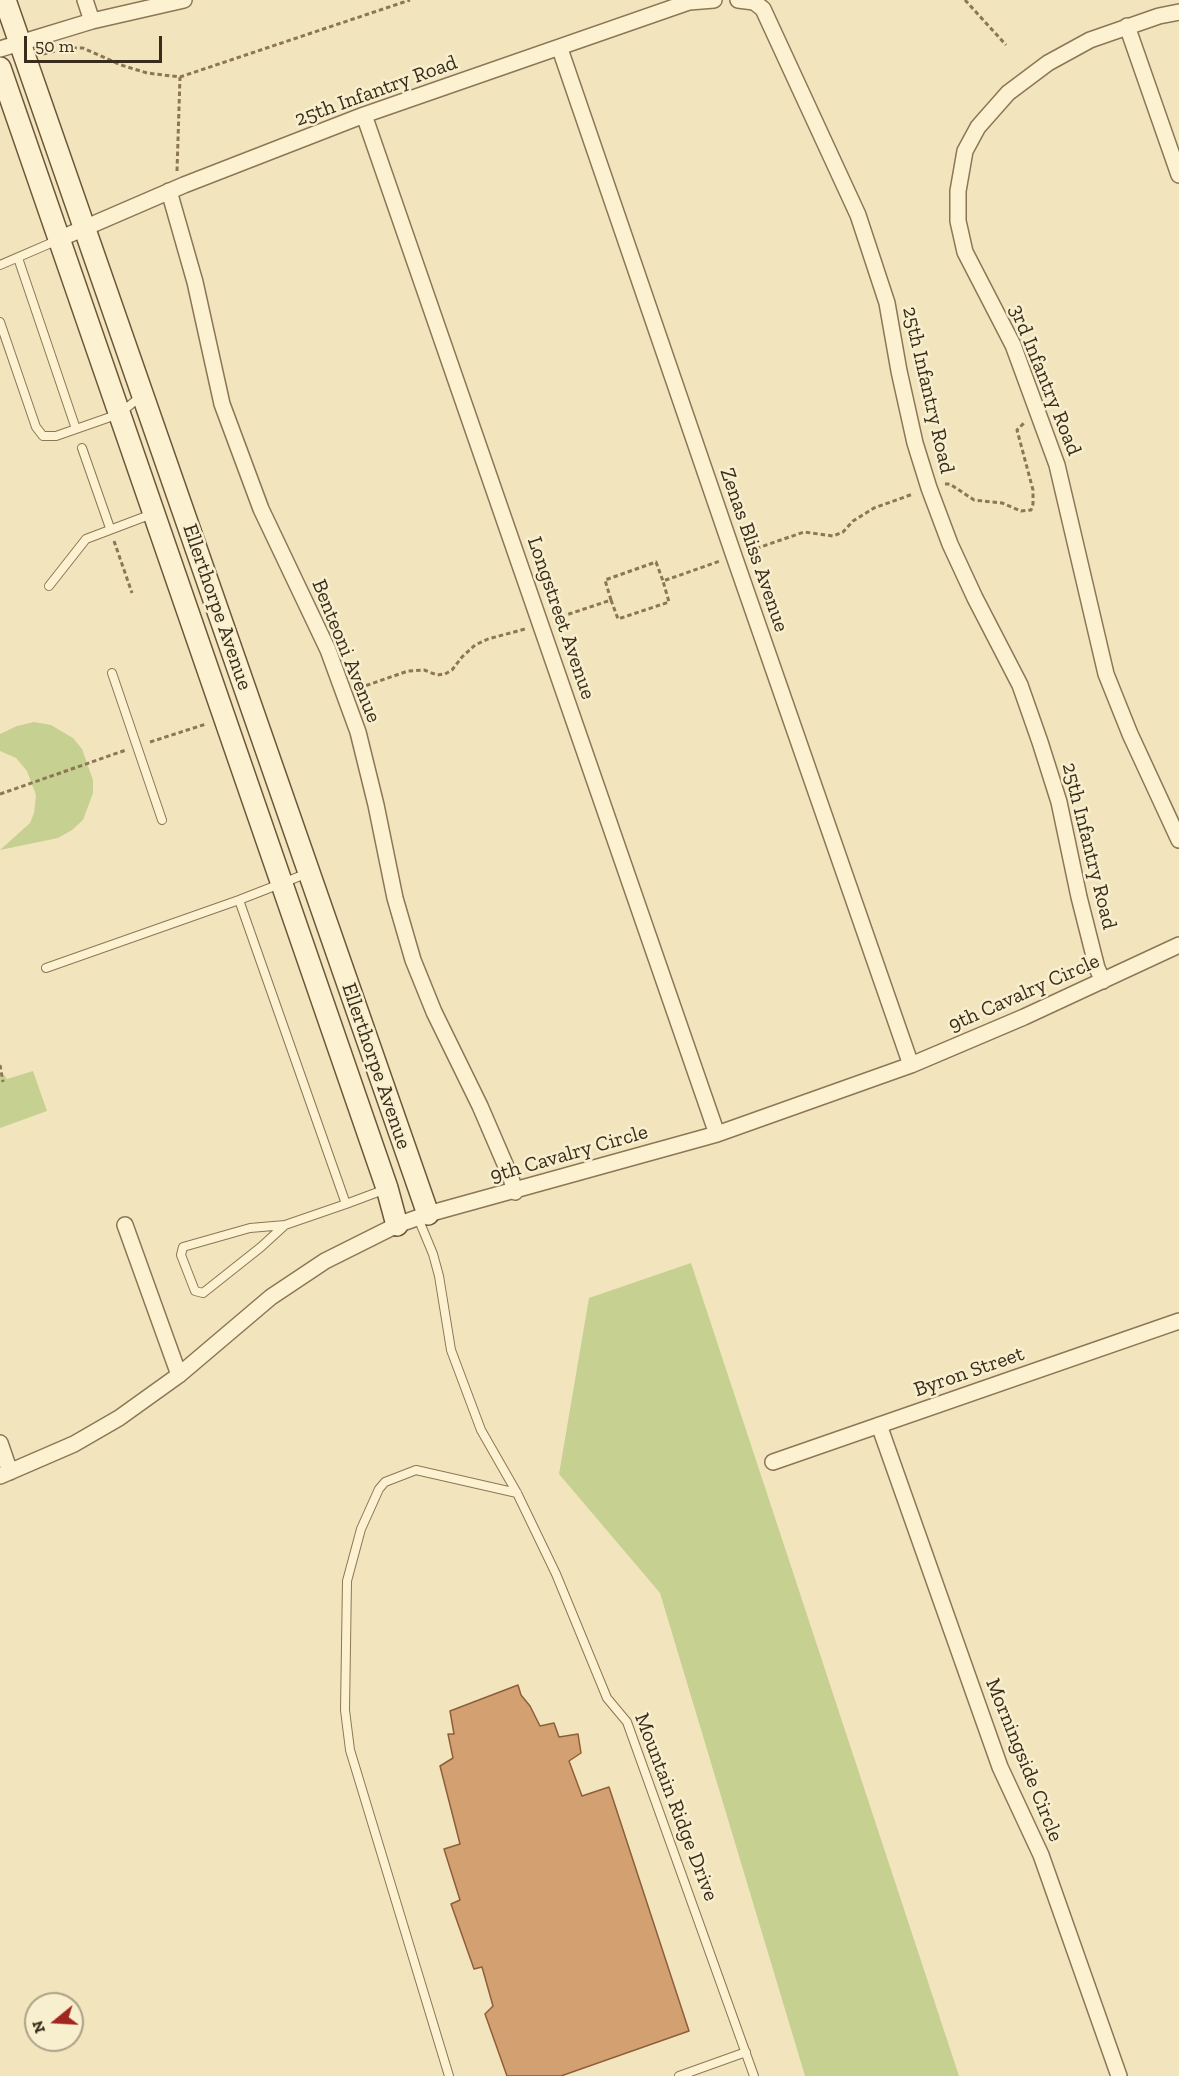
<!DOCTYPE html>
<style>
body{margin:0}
#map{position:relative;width:1179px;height:2076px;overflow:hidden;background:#f2e5be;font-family:"Zilla Slab",serif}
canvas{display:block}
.north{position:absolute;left:24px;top:1992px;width:60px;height:60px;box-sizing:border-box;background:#f8efcf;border:2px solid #aca187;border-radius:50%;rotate:252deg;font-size:16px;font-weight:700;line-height:24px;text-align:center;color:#3a2c1b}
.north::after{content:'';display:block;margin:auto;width:21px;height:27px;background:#a02720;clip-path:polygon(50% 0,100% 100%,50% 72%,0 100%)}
.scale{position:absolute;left:24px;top:36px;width:138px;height:27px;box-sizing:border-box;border:3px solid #3a2c1b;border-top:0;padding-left:8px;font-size:18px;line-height:21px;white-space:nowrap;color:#3a2c1b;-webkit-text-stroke:4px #f8efcf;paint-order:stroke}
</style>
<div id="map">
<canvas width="1179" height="2076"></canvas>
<div class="north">N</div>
<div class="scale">50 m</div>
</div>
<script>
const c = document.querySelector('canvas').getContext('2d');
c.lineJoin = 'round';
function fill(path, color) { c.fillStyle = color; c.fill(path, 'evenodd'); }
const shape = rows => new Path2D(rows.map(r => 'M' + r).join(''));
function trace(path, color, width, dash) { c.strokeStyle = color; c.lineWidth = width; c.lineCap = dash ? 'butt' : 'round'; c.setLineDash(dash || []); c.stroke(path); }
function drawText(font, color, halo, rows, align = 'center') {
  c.font = font + ' "Zilla Slab",serif'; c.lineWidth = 5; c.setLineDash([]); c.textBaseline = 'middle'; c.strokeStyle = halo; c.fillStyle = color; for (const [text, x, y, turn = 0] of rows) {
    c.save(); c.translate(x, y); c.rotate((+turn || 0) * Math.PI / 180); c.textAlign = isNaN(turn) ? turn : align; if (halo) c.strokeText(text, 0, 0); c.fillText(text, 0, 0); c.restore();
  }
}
fill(shape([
 [34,722,51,725,73,738,82,749,93,780,93,793,83,820,72,830,58,838,0,850,30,823,34,813,36,795,27,771,16,758,0,751,0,734,17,726],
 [33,1071,47,1111,0,1128,0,1077,4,1075,7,1079],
 [691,1263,959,2076,805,2076,660,1593,559,1474,589,1298]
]), '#c5d091');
const building = shape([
 [518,1685,521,1695,530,1706,540,1726,554,1723,559,1737,578,1734,581,1753,569,1761,582,1796,609,1787,689,2031,561,2076,507,2076,485,2014,493,2006,482,1967,474,1969,451,1904,460,1900,444,1849,460,1844,440,1766,453,1758,448,1734,454,1734,450,1711,518,1685]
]);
fill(building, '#d3a071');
trace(building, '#8d5f39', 1.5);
const lane = shape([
 [18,258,76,429],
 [0,265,58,240],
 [0,322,36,427,43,436,56,436,119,414,140,397],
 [82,448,110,528],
 [49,586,86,539,152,514],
 [112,673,162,820],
 [308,873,239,900,346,1204,386,1189],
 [46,968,239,900],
 [418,1218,433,1254,439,1276,451,1350,481,1430,517,1493,556,1574,607,1698,627,1722,754,2076],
 [285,1225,250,1228,183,1247,181,1255,195,1291,203,1293,261,1247,285,1225,346,1204],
 [449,2076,350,1750,345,1710,347,1581,361,1529,379,1489,385,1482,416,1470,517,1493],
 [679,2076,746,2052]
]);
const street = shape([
 [85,0,92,21],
 [738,0,754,2,763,9,858,215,887,303,899,371,915,443,929,488,950,544,975,598,1020,685,1040,742,1059,802,1079,897,1097,968,1103,981],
 [1179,12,1159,16,1090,40,1048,63,1008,93,978,127,965,151,958,191,958,221,965,252,1013,345,1057,465,1106,674,1130,734,1179,840],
 [1127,26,1179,175],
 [0,49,92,21,184,0],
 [560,49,734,556,911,1065],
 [364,115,717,1134],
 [169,191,195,282,222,404,261,509,328,650,358,732,376,805,395,898,413,960,434,1012,480,1106,511,1178,515,1192],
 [59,239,184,185,364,115,689,2,714,0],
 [125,1225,179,1375],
 [879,1425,1000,1767,1041,1855,1119,2076],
 [0,1443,10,1472],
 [773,1462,1179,1321],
 [0,1476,74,1444,119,1418,179,1375,271,1297,325,1261,397,1225,428,1214,717,1134,911,1065,1024,1017,1179,945]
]);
const secondary = shape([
 [5,0,428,1214],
 [0,68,387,1188,397,1225]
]);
trace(lane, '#8c7655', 10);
trace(street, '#8c7655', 18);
trace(secondary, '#6d5639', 24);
trace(shape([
 [965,0,1006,45],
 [43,54,69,48,83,48,121,65,147,73,180,77,410,0],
 [177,171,180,77],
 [945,484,950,484,974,500,1002,503,1021,511,1031,510,1033,504,1033,490,1017,430,1024,423],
 [114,541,132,593],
 [749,551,804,532,833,536,843,532,853,521,874,508,913,494],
 [611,600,618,619,669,602,663,581],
 [554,619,611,600,605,580,656,562,663,581,720,561],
 [359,688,408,671,424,670,437,675,445,674,452,670,462,657,475,645,488,639,525,629],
 [150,742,206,724],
 [0,794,126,750],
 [0,1065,3,1082]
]), '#8c7655', 3, [4.5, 3]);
trace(lane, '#fcf2d2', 8);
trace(street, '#fcf2d2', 15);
trace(secondary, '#fcf2d2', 21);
drawText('21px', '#3a2c1b', '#f8efcf', [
 ["25th Infantry Road",376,91,-20],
 ["3rd Infantry Road",1045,380,68],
 ["25th Infantry Road",928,390,77],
 ["Zenas Bliss Avenue",754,550,71],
 ["Ellerthorpe Avenue",217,607,71],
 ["Longstreet Avenue",561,618,71],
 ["Benteoni Avenue",346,651,68],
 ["25th Infantry Road",1089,846,76],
 ["9th Cavalry Circle",1024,993,-24],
 ["Ellerthorpe Avenue",376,1066,71],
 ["9th Cavalry Circle",569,1154,-16],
 ["Byron Street",969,1372,-19],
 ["Morningside Circle",1024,1760,68],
 ["Mountain Ridge Drive",676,1807,69]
]);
</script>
